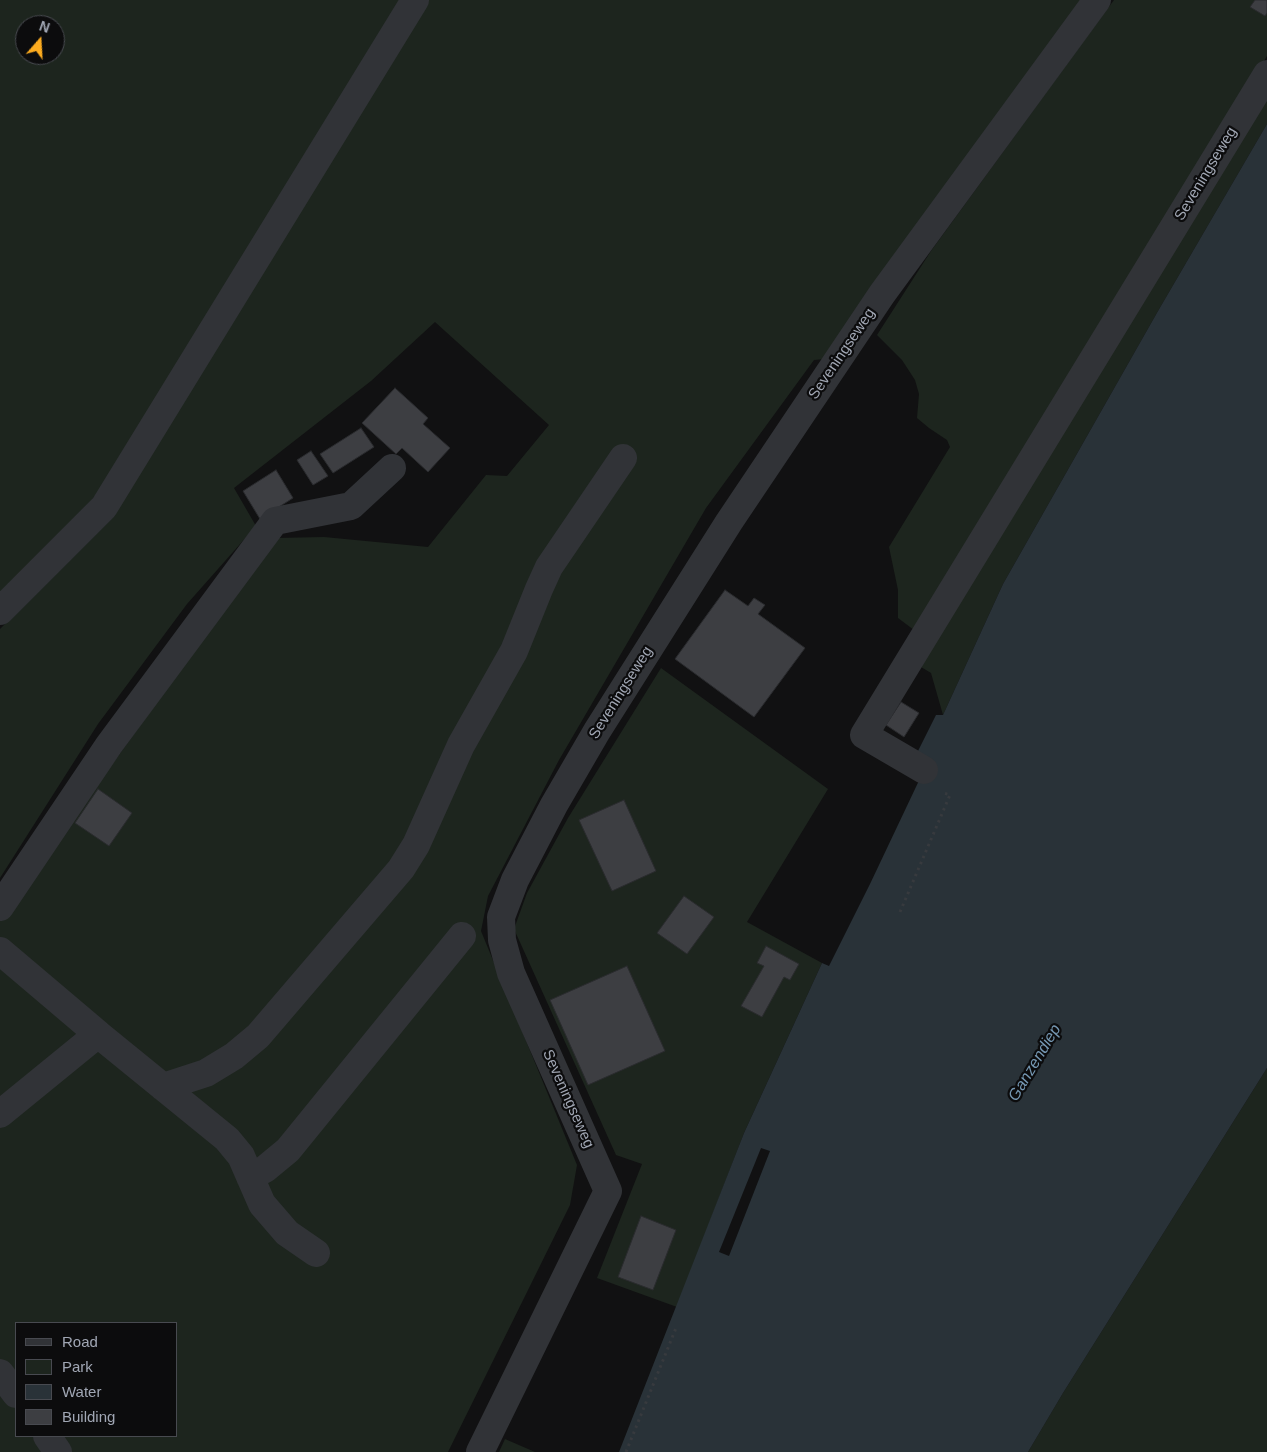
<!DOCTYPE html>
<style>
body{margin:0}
#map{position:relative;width:1267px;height:1452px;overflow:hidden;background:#111112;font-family:Helvetica,sans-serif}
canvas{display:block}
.legend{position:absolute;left:15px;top:1322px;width:162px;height:115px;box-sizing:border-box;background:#0c0c0d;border:1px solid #484a50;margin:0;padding:6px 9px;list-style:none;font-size:15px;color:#a1a7b4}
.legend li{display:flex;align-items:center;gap:10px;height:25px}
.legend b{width:25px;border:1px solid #484a50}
.north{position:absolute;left:15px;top:15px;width:50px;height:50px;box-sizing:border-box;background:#0c0c0d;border:1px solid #484a50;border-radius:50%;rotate:19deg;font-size:14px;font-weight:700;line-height:20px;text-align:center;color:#a1a7b4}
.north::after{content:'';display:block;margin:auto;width:18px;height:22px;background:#fcab1f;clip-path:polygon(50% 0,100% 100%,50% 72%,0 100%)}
</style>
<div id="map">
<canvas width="1267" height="1452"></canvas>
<ul class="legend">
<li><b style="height:6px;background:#313337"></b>Road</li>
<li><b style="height:14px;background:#1d251e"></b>Park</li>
<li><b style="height:14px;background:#293238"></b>Water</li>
<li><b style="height:14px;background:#3d3e42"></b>Building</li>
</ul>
<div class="north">N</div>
</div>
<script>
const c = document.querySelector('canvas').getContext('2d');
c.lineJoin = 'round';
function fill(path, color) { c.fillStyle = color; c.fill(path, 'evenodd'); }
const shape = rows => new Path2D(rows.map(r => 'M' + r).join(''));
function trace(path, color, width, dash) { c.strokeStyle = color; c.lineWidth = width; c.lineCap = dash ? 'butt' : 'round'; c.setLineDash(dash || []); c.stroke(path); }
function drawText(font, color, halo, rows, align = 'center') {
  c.font = font + ' Helvetica,sans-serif'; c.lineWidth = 4.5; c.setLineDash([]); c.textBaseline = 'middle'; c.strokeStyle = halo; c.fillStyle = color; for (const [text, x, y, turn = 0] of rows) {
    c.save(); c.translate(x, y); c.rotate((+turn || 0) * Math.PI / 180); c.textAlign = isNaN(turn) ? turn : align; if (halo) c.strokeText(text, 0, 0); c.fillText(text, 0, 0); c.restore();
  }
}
fill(shape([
 [0,0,403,0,105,485,74,520,0,596],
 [25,25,55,25,55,55,25,55],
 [425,0,1081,0,825,359,814,360,706,508,559,760,488,896,481,931,577,1165,570,1205,448,1452,0,1452,0,919,276,538,324,537,428,547,486,475,507,476,549,425,435,322,371,381,234,488,256,526,187,604,98,724,0,878,0,629,90,539],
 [16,1323,176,1323,176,1436,16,1436],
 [1114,0,1267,0,1267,56,918,633,898,618,898,590,889,547,950,447,947,440,929,428,917,418,919,394,915,380,902,360,877,335,931,251,1080,46],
 [1267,84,1267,124,1158,311,1003,584,943,715,931,673,921,667],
 [661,668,828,789,747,922,822,963,744,1133,677,1307,597,1278,642,1164,616,1155,514,929,527,893,568,818],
 [1267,1068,1267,1452,1028,1452,1063,1393],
 [505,1439,535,1452,499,1452]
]), '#1d251e');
fill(shape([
 [1267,124,1267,1068,1063,1393,1028,1452,619,1452,744,1133,822,963,829,966,870,884,924,770,916,755,936,715,943,715,1003,584,1158,311]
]), '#293238');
fill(shape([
 [761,1148,770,1151,729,1256,719,1252]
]), '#111112');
const building = shape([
 [1255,0,1267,0,1267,13,1265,16,1250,7,1255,0],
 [395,388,428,418,423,424,450,448,428,472,402,448,396,454,362,423,395,388],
 [361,428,374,447,333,473,320,454,361,428],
 [311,451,328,476,313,485,297,460,311,451],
 [276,470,293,498,260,519,243,491,276,470],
 [725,590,748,606,754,598,765,605,758,614,805,648,754,717,675,659,725,590],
 [901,702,919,713,904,737,886,725,901,702],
 [98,789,132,813,109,846,75,823,98,789],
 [624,800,656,871,612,891,579,820,624,800],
 [684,896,714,917,687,954,657,933,684,896],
 [766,946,799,964,790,980,784,977,762,1017,741,1006,764,966,757,963,766,946],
 [627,966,665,1051,588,1085,550,1000,627,966],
 [641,1216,676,1230,653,1290,618,1277,641,1216]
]);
fill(building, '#3d3e42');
trace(building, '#2a2b2e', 1);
trace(shape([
 [900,912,950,795,944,793],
 [626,1452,676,1328]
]), '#373a3e', 3, [2.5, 4]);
trace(shape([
 [0,611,104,507,415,0],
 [924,770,864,735,1267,74],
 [0,907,109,745,275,521,351,506,392,468],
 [0,951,98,1034,0,1114],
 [98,1034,227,1139,241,1156,262,1204,287,1233,316,1253],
 [163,1087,206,1073,234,1056,258,1036,401,869,416,845,461,745,514,651,539,589,549,567,623,458],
 [250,1177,265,1169,288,1150,462,936],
 [0,1373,16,1394],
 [47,1436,58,1452],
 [480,1452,608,1191,511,973,502,940,501,917,515,880,554,805,597,731,729,522,882,294,1097,0]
]), '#313337', 28);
drawText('15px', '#a1a7b4', '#0c0c0d', [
 ["Seveningseweg",1206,174,-59],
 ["Seveningseweg",842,354,-56],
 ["Seveningseweg",621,693,-58],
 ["Seveningseweg",568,1099,66]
]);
drawText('italic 16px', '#7597b2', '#0c0c0d', [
 ["Ganzendiep",1035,1063,-59]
]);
</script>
